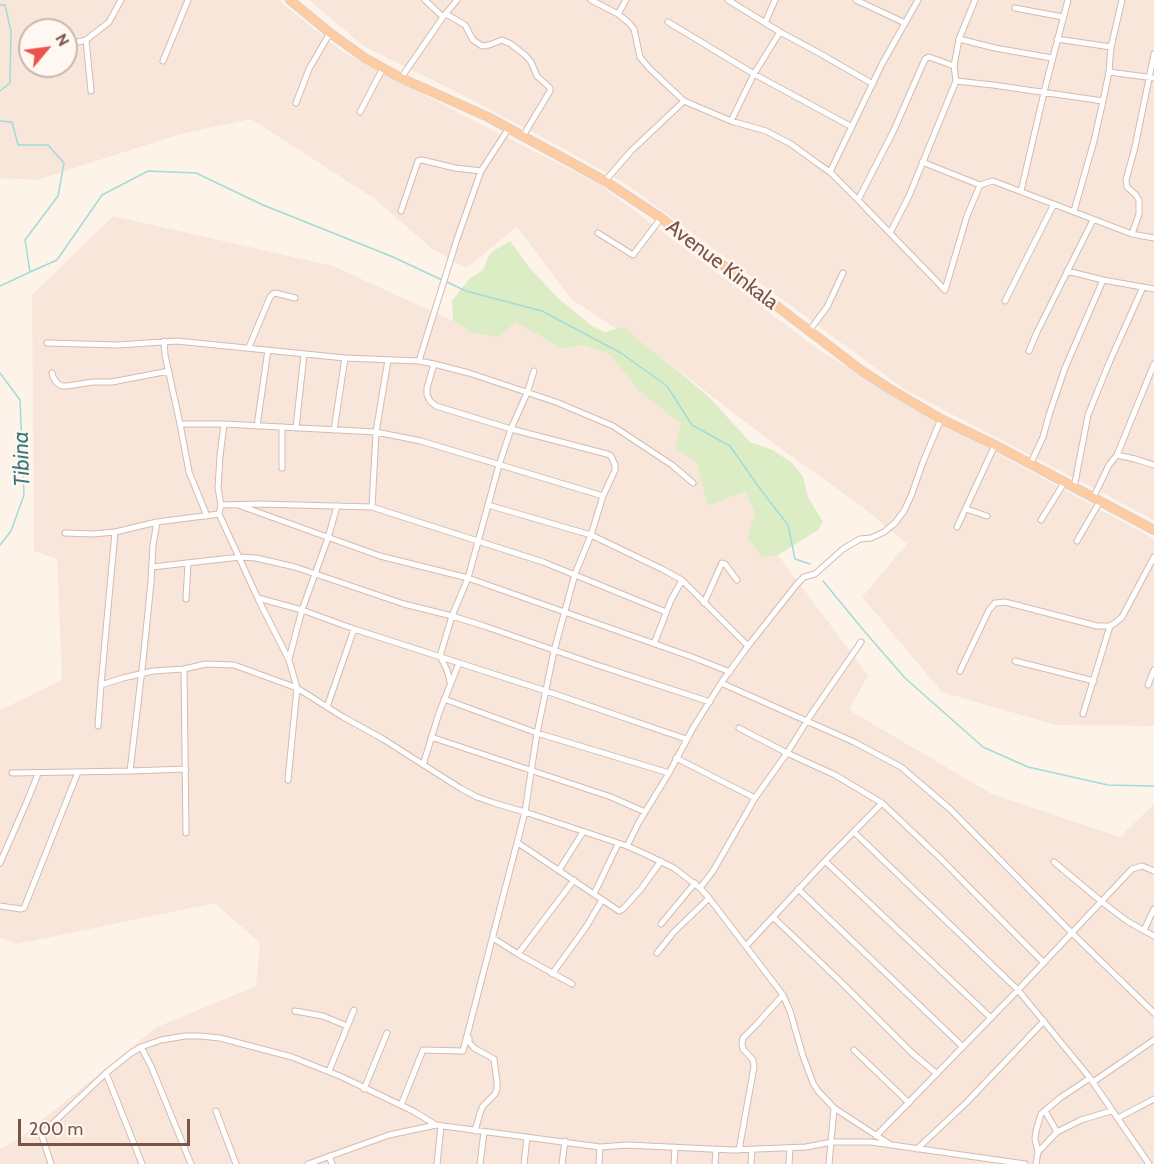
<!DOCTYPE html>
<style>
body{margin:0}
#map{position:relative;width:1154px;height:1164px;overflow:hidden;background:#fdf3e9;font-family:Cabin,sans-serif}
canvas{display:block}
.north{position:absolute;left:18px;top:18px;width:60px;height:60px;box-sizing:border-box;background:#fff7f1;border:2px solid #cab6af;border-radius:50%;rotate:61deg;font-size:16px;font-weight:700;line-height:24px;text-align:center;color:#7a544b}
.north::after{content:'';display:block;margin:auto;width:21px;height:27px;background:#ec544a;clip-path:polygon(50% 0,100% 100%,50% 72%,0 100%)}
.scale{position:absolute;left:18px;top:1119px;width:172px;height:27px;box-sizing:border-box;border:3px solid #7a544b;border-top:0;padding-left:8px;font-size:18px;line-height:21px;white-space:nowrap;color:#7a544b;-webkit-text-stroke:4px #fff7f1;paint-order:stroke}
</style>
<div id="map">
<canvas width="1154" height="1164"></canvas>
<div class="north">N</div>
<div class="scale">200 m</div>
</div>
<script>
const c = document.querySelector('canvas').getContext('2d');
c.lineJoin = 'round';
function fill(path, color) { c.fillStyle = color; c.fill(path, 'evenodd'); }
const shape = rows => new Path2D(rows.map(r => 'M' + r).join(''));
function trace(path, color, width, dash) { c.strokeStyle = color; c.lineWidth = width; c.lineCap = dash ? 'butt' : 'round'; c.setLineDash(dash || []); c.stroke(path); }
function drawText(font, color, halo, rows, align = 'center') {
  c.font = font + ' Cabin,sans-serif'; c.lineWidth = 4.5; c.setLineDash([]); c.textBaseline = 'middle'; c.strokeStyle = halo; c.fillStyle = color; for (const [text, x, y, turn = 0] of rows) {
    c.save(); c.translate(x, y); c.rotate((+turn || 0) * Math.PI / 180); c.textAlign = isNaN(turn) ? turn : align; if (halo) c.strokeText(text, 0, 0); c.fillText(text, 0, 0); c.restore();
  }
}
fill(shape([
 [0,0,278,0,343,52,480,124,599,184,820,351,1015,463,1154,539,1154,726,1056,725,942,692,862,597,907,544,860,505,770,441,669,363,571,299,517,227,466,268,431,248,375,199,251,119,177,135,37,180,0,178],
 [30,30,66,30,66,66,30,66],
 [309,0,1154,0,1154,520,904,389,623,182,553,143,453,90,365,47],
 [113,216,333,266,453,321,470,332,515,322,544,338,560,349,584,345,610,355,639,391,681,424,696,462,708,505,744,490,755,514,763,558,778,555,868,675,849,710,992,794,1120,837,1154,804,1154,1164,0,1164,0,1149,21,1137,157,1027,256,986,260,943,215,903,17,944,0,938,0,710,62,680,57,559,34,551,32,295]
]), '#f8e6da');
fill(shape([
 [510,241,529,267,558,298,592,326,605,332,624,327,637,339,682,374,710,398,750,442,773,450,792,463,803,476,808,497,823,522,818,530,778,555,763,558,747,537,755,514,745,491,708,506,696,462,675,448,681,424,639,391,610,355,584,345,560,349,544,338,515,322,499,337,470,332,453,321,452,301,469,279,483,270,490,253]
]), '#dcedc6');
trace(shape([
 [0,5,5,5,11,31,10,83,0,91],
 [0,121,12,122,18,145,48,145,64,163,58,196,25,240,30,272,0,286],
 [30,272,57,260,102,195,148,171,196,173,263,205,393,257,442,280],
 [447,282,466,291,542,311,621,353,667,386,692,425,730,446,758,486,788,525,795,559,810,564],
 [0,373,20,400,24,495,11,531,0,545],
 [823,581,865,632,905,678,983,747,1028,767,1108,785,1154,786]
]), '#a2dbdb', 1.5);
const minor = shape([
 [425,0,443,17],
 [591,0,618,14,629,23,634,29,640,57,649,68,684,101,731,121,766,131,791,144,817,163,830,172,858,200,945,290,967,216,980,185],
 [728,0,780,32,819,53,873,84],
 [856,0,905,23],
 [1015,8,1063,17],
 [446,14,465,25,473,40,482,46,489,45,502,40,511,44,526,56,531,62,537,76,550,88,550,91,523,136],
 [618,14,626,0],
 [668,22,754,74,852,127],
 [765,23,775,0],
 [959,39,995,48,1052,58],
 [1057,39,1111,47],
 [86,40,91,91],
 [66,45,86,40,109,22,121,0],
 [163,61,188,0],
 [1109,72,1111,47,1122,0],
 [401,78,443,17,457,0],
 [956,81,993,85,1103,101,1109,72,1154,78],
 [296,103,309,69,330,33],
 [360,112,383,68],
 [731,121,754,74,780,32],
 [922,162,980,185,993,181,1132,234,1154,238],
 [830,172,882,64,918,0],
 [605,181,631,151,684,101],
 [1021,191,1046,84,1068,0],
 [858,200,894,130,925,59,929,57,954,66],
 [401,211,418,161,422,160,455,168,481,171],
 [1074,211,1094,141,1103,101],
 [598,233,633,255,661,218],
 [890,233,909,196,956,81,954,66,959,39,975,0],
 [1132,234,1139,214,1139,200,1136,195,1127,187,1126,180,1135,147,1154,54],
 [1103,280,1154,289],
 [1005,301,1054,204],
 [809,331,827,307,843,273],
 [164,341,165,355,180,424,189,472,207,516],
 [47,343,118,345,177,341,345,358,419,361,434,364,469,373,556,402,613,426,672,465,693,483],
 [249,347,270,297,273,294,275,293,295,298],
 [1029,351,1037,332,1093,220],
 [419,361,457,239,481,171,509,128],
 [52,373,53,377,57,383,62,386,67,386,93,382,112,382,169,371],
 [180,424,224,424,376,432,421,441,603,496],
 [224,424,220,456,218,488,221,505,219,514,260,603,289,660,297,688,288,780],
 [257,426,268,350],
 [296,428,304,354],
 [334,430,345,358],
 [1117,455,1154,364],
 [1030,465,1043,437,1049,415,1065,368,1103,280,1067,271],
 [282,468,282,427],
 [1074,488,1088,415,1109,363,1143,287],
 [1093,498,1109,465,1117,455,1135,459,1154,465],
 [221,505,260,504,372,507,543,562,666,612],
 [238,505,380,556,468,578,692,657,730,672],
 [488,505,591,535,662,569,682,580,748,646],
 [372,507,376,432,388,360],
 [966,509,987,516],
 [1041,520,1064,483],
 [957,527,995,445],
 [65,533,93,534,115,532,157,522,219,514],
 [1077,541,1100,501],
 [152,567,240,557,256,558,295,567,404,604,452,616,484,626,594,664,710,702],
 [258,598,302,610,354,629,546,691,686,739],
 [186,599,188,563],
 [704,603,722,563,725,564,737,580],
 [654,644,671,600,682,580],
 [289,659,302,610,328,538,337,506],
 [1015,661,1094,681],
 [184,669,186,833],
 [960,671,989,610,995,603,1005,602,1097,626,1110,626,1115,623,1122,617,1154,557],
 [450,682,447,670,440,656,452,616,468,578,499,465,511,429,527,393,534,371],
 [721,683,854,742,901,767,950,809,1072,933,1154,1013],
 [101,685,123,678,153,671,184,669,206,664,234,665,297,688,343,717,383,739,460,788,477,797,494,803,525,812,627,846,643,853,674,868,700,888,709,898,783,995,790,1011,803,1056,813,1083,818,1091,834,1108,891,1145],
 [1148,685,1154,670],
 [444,699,537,733,669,773],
 [327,707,354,629],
 [1083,714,1110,626],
 [98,726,101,685,115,532],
 [739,728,787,753,835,775,882,803,940,858,1044,963],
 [431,737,611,797,645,812],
 [676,758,755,798],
 [423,765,439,713,459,663],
 [130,771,143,661,151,582,153,545,157,522],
 [12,773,130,771,186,769],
 [854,832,1018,990,1090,1078,1149,1164],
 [518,843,619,911,623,909,641,889,661,861],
 [627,846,639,822,669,773,693,728,721,683,748,646,797,584,804,577,815,574,843,549,860,539,871,538,884,532,895,523,904,511,911,496,923,462,941,419],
 [825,861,991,1018],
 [1054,862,1102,902,1127,921,1154,936],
 [0,863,28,799,38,774],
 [559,870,583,832],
 [700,888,713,871,755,798,787,753,810,716,861,642],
 [798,889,963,1047],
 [594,894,618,844],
 [0,906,21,909,24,908,78,772],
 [773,917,842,983,912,1053,937,1074],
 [661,924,695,883],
 [1144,930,1154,909],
 [493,938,518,954,572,984],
 [746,946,825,861,882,803],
 [657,953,673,933,709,898],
 [518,954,574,880],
 [552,974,586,927,602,900],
 [295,1011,323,1016,347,1026],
 [469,1038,469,1042,474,1048,494,1059,497,1082,497,1089,495,1094,483,1106,480,1113,475,1131],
 [141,1047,151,1066,191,1164],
 [854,1050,909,1103],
 [329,1071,354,1010],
 [106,1073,142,1164],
 [1093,1082,1154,1040],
 [364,1089,387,1033],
 [401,1105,423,1050,463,1051,525,812,537,733,554,651,575,574,591,535,603,496,615,470,615,465,611,456,607,454,511,429,436,406,430,401,427,395,427,388,434,364],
 [216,1111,236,1164],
 [1045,1111,1057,1132],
 [1118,1118,1154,1099],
 [876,1136,1018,990,1132,869,1142,866,1154,871],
 [917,1149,967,1102,1044,1021],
 [739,1150,754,1067,753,1060,743,1049,742,1043,743,1038,756,1025,783,995],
 [1038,1152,1057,1132,1081,1120,1111,1111],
 [329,1156,332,1164],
 [51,1164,42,1136,49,1127,106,1073,131,1053,141,1047,161,1040,185,1036,200,1036,220,1038,292,1057,342,1077,413,1111,436,1125],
 [308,1164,389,1135,436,1125,600,1147,627,1145,732,1150,806,1147,832,1142,871,1142,1025,1164],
 [437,1164,441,1126],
 [480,1164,484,1132],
 [524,1164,527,1137],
 [562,1164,565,1141],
 [599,1164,600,1147],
 [674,1164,675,1147],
 [715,1164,716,1150],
 [751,1164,752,1149],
 [789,1164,790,1148],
 [829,1164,834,1108],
 [1036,1164,1038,1152,1035,1139,1036,1131,1041,1114,1060,1098,1090,1078]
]);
const primary = shape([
 [290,0,330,33,365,58,401,78,488,117,605,181,661,218,862,371,890,389,941,419,995,445,1154,530]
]);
trace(minor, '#d4bbb0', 7);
trace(primary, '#dacfcd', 10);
trace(minor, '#fff', 5);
trace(primary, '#fecca0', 8);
drawText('21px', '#7a544b', '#fff7f1', [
 ["Avenue Kinkala",722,265,37]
]);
drawText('italic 22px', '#3a7879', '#fff7f1', [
 ["Tibina",22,459,-92]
]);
</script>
